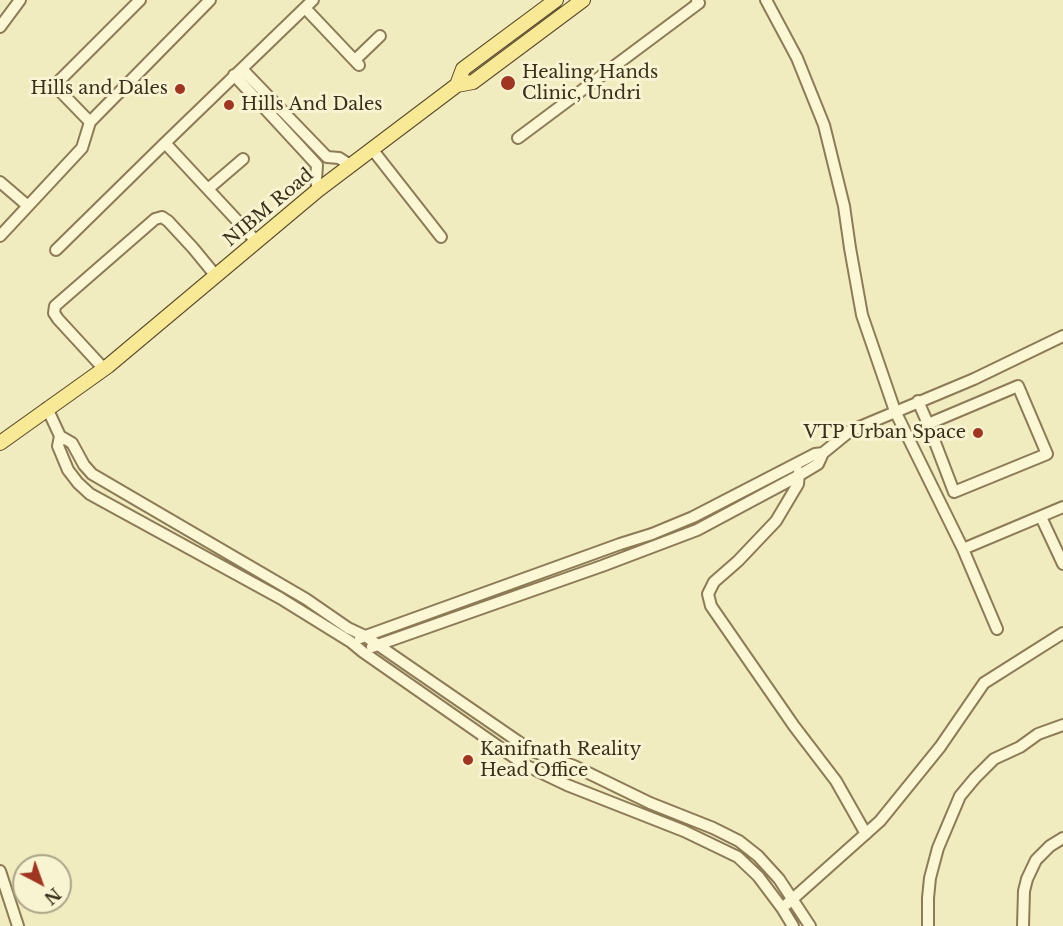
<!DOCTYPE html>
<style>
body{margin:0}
#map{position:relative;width:1063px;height:926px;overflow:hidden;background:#f1ebc0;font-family:"Libre Baskerville",serif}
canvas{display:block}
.north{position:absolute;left:12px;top:854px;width:60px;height:60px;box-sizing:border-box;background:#f8f3d0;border:2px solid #aca588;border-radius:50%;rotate:139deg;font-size:16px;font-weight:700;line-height:24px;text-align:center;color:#3a2f1c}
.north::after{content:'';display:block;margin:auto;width:21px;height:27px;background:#9f3622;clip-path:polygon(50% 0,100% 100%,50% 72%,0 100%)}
</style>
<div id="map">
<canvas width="1063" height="926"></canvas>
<div class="north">N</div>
</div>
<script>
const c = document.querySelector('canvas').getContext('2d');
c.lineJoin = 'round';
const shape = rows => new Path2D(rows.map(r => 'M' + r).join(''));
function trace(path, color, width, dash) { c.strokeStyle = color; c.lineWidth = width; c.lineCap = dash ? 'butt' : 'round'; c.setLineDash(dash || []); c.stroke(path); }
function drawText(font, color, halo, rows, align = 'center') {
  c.font = font + ' "Libre Baskerville",serif'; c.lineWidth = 6; c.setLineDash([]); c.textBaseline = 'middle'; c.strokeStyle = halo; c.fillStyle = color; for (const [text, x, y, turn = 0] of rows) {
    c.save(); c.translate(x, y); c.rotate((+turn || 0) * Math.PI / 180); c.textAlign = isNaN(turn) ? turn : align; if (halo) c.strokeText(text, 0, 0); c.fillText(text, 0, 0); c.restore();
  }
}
const minor = shape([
 [766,0,797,58,824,125,844,206,850,248,862,315,895,411,963,549,1063,507],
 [305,8,359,65],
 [0,27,20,0],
 [355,60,380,36],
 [242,69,327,157,339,158,350,165],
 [234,75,317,165,316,180,318,190],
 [90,122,58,89,57,85,59,81,140,0],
 [518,138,699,3,697,0],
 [165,143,257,242],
 [372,149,441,237],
 [0,182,28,206],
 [208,189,243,159],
 [0,236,82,148,90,122,210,0],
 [56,250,165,143,313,0],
 [104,369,58,319,54,313,55,306,155,219,162,217,168,221,193,248,216,276],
 [918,401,928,424,1018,386,1047,454,954,492,928,424],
 [47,408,60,436,58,446,68,470,78,483,90,494,280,598,351,642,363,652,525,765,567,785,684,831,738,857,758,876,782,908,793,926],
 [60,436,72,443,84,465,92,474,306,599,348,628,365,636,532,751,574,766,650,803,713,828,739,841,758,856,779,879,810,926],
 [799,472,798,484,776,521,738,561,714,582,708,594,711,606,794,726,836,781,866,834],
 [1041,517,1063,564],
 [963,549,997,629],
 [360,638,620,544,652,534,693,517,815,454,823,453,850,431,974,379,1063,336],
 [372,647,474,611,602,566,697,530,798,476,818,464,823,453],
 [0,871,18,926],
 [787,904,880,821,940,747,984,683,1063,633],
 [928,926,928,898,930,878,938,848,960,796,975,778,994,759,1020,747,1038,734,1063,725],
 [1023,926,1024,891,1027,879,1036,860,1050,846,1063,838]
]);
const major = shape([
 [457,85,473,82,583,0],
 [0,443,108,366,318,190,457,85,463,69,556,0]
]);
trace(minor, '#8c7b56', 14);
trace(major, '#59482b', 16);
trace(minor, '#fbf6d4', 10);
trace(major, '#f7e995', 14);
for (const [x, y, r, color] of [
 [508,83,8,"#9f3622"],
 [180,89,6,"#9f3622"],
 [229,105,6,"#9f3622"],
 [978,433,6,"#9f3622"],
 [468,760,6,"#9f3622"]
]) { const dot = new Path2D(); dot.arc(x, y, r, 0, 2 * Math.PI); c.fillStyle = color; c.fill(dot); trace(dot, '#f8f3d0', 2); }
drawText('18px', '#3a2f1c', '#f8f3d0', [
 ["Healing Hands",522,73],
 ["Clinic, Undri",522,94],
 ["Hills and Dales",168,89,"right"],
 ["Hills And Dales",241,105],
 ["VTP Urban Space",966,433,"right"],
 ["Kanifnath Reality",480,750],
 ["Head Office",480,771]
], 'left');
drawText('18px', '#3a2f1c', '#f8f3d0', [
 ["NIBM Road",269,208,-40]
]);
</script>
